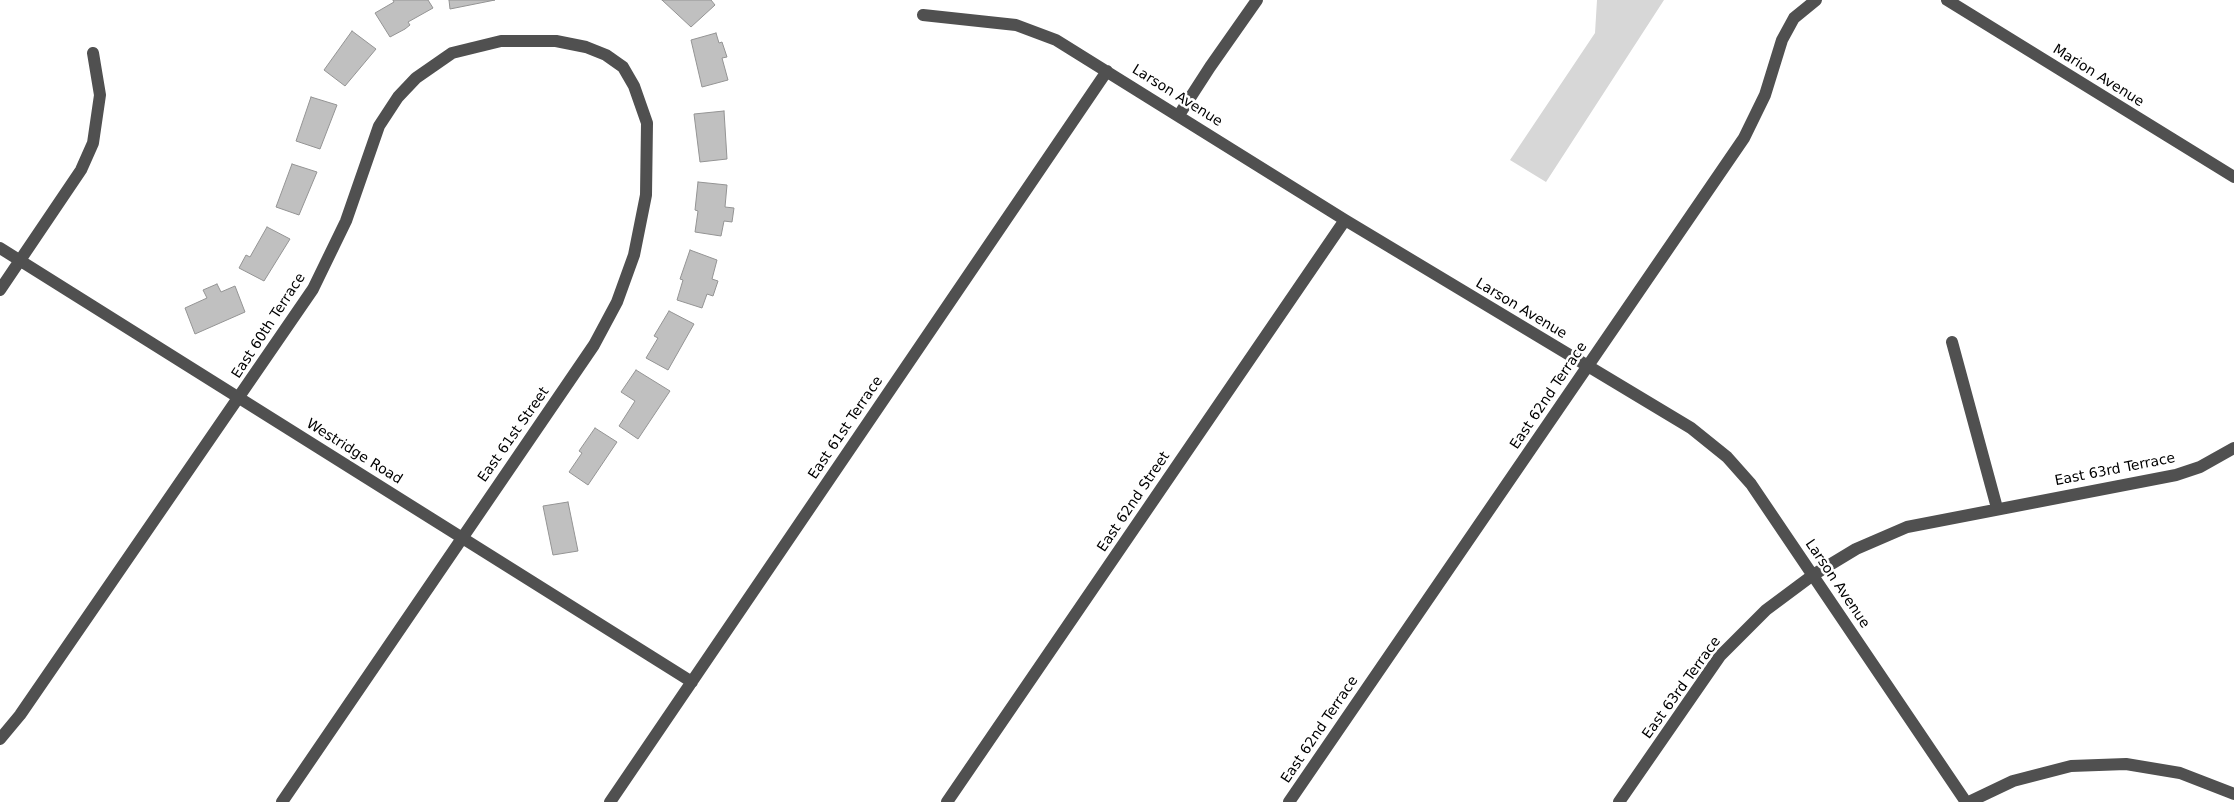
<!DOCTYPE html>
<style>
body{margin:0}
canvas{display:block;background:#fff}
</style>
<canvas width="2234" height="802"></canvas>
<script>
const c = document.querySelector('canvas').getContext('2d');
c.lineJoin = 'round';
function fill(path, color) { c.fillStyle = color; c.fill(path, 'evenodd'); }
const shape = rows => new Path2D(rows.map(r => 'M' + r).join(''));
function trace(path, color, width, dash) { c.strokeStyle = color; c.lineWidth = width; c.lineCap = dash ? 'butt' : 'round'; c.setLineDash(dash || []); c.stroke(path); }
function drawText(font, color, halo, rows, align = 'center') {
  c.font = font + ' "DejaVu Sans",sans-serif'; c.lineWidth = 5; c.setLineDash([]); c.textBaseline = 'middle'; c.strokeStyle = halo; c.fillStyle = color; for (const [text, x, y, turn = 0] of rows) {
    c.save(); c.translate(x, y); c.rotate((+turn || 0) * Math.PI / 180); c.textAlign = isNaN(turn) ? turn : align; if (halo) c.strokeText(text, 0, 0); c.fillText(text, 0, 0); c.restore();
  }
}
fill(shape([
 [1597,0,1664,0,1546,182,1510,160,1595,33]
]), '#d7d7d7');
const building = shape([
 [393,0,428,0,433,8,408,22,410,25,405,29,390,37,375,13,394,2,393,0],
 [449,0,495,0,450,9,449,0],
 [662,0,711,0,715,5,691,27,662,0],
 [352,31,376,49,345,86,324,70,352,31],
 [716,33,719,43,722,42,727,57,722,58,728,80,702,87,691,40,716,33],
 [311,97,337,105,320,149,296,141,311,97],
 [724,111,727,159,700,162,694,114,724,111],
 [292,164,317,172,299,215,276,207,292,164],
 [698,182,727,185,725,207,734,208,732,222,724,221,721,236,695,232,698,211,695,210,698,182],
 [267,227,290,239,264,281,239,268,246,255,250,257,267,227],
 [690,250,717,260,712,279,718,281,713,296,707,294,702,308,677,300,683,280,680,279,690,250],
 [217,284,221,292,235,286,245,312,195,334,185,308,207,298,203,290,217,284],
 [669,311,694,324,668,370,646,358,658,338,654,336,669,311],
 [636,370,670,391,638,439,619,426,635,401,621,392,636,370],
 [595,428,617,442,588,485,569,472,582,453,579,451,595,428],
 [568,502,578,551,553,555,543,506,568,502]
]);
fill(building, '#c0c0c0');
trace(building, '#949494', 1);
trace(shape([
 [1947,0,2234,177],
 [923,15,1016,25,1056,40,1345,220,1691,428,1727,457,1751,484,1966,802],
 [1179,115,1210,67,1257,0],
 [0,248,692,682],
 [0,290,81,170,93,143,100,95,93,53],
 [1952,342,1997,508],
 [0,739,20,715,313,289,346,221,379,126,398,97,416,78,452,53,501,41,556,41,586,47,606,55,623,67,634,86,647,123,646,195,634,255,617,302,594,345,282,802],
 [610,802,1107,71],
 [947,802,1345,220],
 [1289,802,1744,138,1765,95,1782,40,1794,18,1816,0],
 [1619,802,1720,656,1766,610,1813,575,1856,549,1907,527,2176,475,2200,467,2234,448],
 [1969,802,2013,781,2071,766,2126,764,2180,773,2234,794]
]), '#505050', 12);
drawText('14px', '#000', '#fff', [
 ["Marion Avenue",2098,76,32],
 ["Larson Avenue",1177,96,32],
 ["Larson Avenue",1521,309,31],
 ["East 60th Terrace",269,326,-57],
 ["East 62nd Terrace",1549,396,-56],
 ["East 61st Terrace",846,428,-56],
 ["East 61st Street",514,435,-55],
 ["Westridge Road",354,452,32],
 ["East 63rd Terrace",2115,470,-11],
 ["East 62nd Street",1134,502,-56],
 ["Larson Avenue",1837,584,56],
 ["East 63rd Terrace",1682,688,-54],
 ["East 62nd Terrace",1320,730,-56]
]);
</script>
